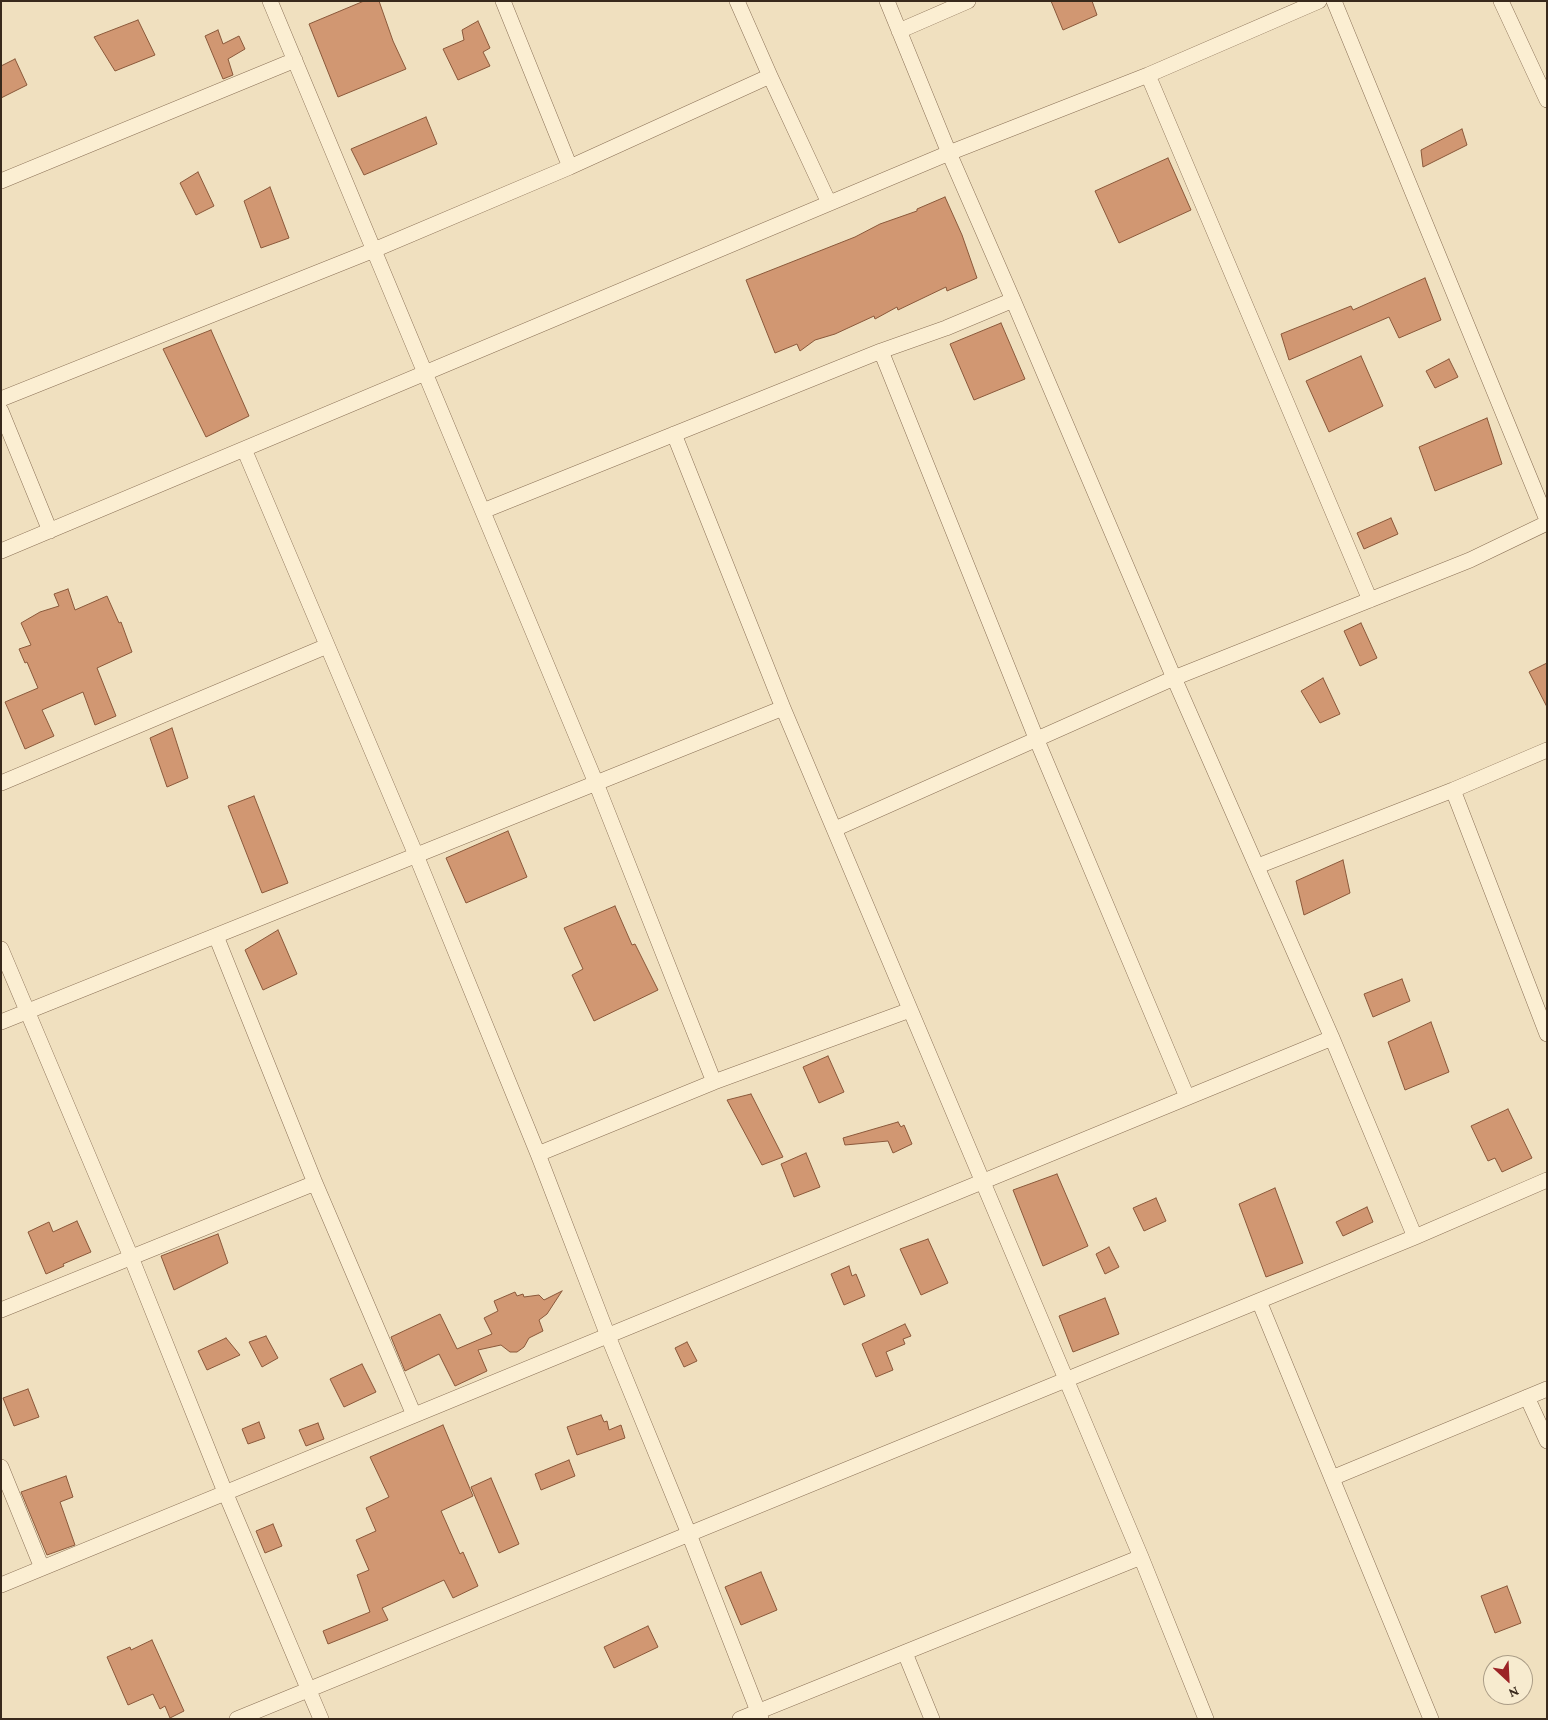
<!DOCTYPE html>
<style>
body{margin:0}
#map{position:relative;width:1548px;height:1720px;overflow:hidden;background:#f0e0bf;font-family:"Crimson Pro",serif}
canvas{display:block}
.frame{position:absolute;inset:0;border:2px solid #38291c;pointer-events:none}
.north{position:absolute;left:1483px;top:1655px;width:50px;height:50px;box-sizing:border-box;background:#f7ebcf;border:1px solid #ab9d87;border-radius:50%;rotate:155deg;font-size:14px;font-weight:700;line-height:20px;text-align:center;color:#38291c}
.north::after{content:'';display:block;margin:auto;width:18px;height:22px;background:#9c2326;clip-path:polygon(50% 0,100% 100%,50% 72%,0 100%)}
</style>
<div id="map">
<canvas width="1548" height="1720"></canvas>
<div class="frame"></div>
<div class="north">N</div>
</div>
<script>
const c = document.querySelector('canvas').getContext('2d');
c.lineJoin = 'round';
function fill(path, color) { c.fillStyle = color; c.fill(path, 'evenodd'); }
const shape = rows => new Path2D(rows.map(r => 'M' + r).join(''));
function trace(path, color, width, dash) { c.strokeStyle = color; c.lineWidth = width; c.lineCap = dash ? 'butt' : 'round'; c.setLineDash(dash || []); c.stroke(path); }
const building = shape([
 [364,1,379,1,393,41,406,69,338,97,309,24,364,1],
 [1051,1,1092,1,1097,15,1063,30,1051,1],
 [138,20,155,55,115,71,94,37,138,20],
 [478,21,490,48,483,52,490,66,458,80,443,49,464,40,462,30,478,21],
 [218,30,223,44,239,36,245,49,228,59,233,75,223,79,205,36,218,30],
 [15,59,27,85,1,98,1,66,15,59],
 [426,117,437,144,364,175,351,149,426,117],
 [1462,129,1467,145,1423,167,1421,150,1462,129],
 [1168,158,1191,210,1119,243,1095,191,1168,158],
 [198,172,214,206,196,215,180,183,198,172],
 [270,187,289,238,261,248,244,201,270,187],
 [945,197,962,235,977,278,947,291,946,287,898,310,897,307,875,319,874,316,835,334,815,340,800,351,797,344,775,353,746,280,855,237,880,224,917,211,917,209,945,197],
 [1425,278,1441,320,1399,338,1389,317,1289,360,1281,334,1351,306,1353,310,1425,278],
 [1001,323,1025,379,974,400,950,344,1001,323],
 [211,330,249,416,206,437,163,349,211,330],
 [1361,356,1383,406,1329,432,1306,381,1361,356],
 [1449,359,1458,377,1435,388,1426,371,1449,359],
 [1487,418,1502,464,1435,491,1419,447,1487,418],
 [1391,518,1398,534,1364,549,1357,533,1391,518],
 [68,589,75,610,107,596,119,623,121,622,132,652,97,668,116,716,95,725,83,692,42,710,54,736,25,749,5,702,38,688,27,662,25,663,19,649,31,645,21,623,40,612,59,606,54,594,68,589],
 [1361,623,1377,658,1360,666,1344,631,1361,623],
 [1547,663,1547,707,1529,672,1547,663],
 [1323,678,1340,714,1320,723,1301,691,1323,678],
 [172,728,188,778,167,787,150,738,172,728],
 [254,796,288,883,262,893,228,806,254,796],
 [508,831,527,877,466,903,446,858,508,831],
 [1343,860,1350,893,1304,915,1296,881,1343,860],
 [615,906,632,945,635,944,658,990,594,1021,572,975,583,969,564,928,615,906],
 [278,930,297,974,263,990,245,950,278,930],
 [1402,979,1410,1001,1373,1017,1364,994,1402,979],
 [1431,1022,1449,1072,1405,1090,1388,1042,1431,1022],
 [828,1056,844,1092,819,1103,803,1067,828,1056],
 [751,1094,783,1157,762,1165,727,1100,751,1094],
 [1508,1109,1532,1158,1502,1172,1495,1158,1488,1161,1471,1126,1508,1109],
 [898,1122,901,1127,904,1125,912,1144,893,1153,888,1141,845,1145,843,1138,898,1122],
 [806,1153,820,1187,794,1197,781,1164,806,1153],
 [1057,1174,1088,1246,1043,1266,1013,1190,1057,1174],
 [1275,1188,1303,1263,1266,1277,1239,1204,1275,1188],
 [1156,1198,1166,1221,1144,1231,1133,1208,1156,1198],
 [1367,1207,1373,1222,1343,1236,1336,1222,1367,1207],
 [77,1221,91,1252,63,1264,64,1266,46,1274,28,1232,49,1222,53,1232,77,1221],
 [218,1234,228,1263,174,1290,161,1256,218,1234],
 [928,1239,948,1283,921,1295,900,1249,928,1239],
 [1109,1247,1119,1267,1105,1274,1096,1254,1109,1247],
 [849,1266,852,1276,856,1274,865,1296,844,1305,831,1274,849,1266],
 [562,1291,547,1314,539,1320,543,1331,529,1338,524,1347,517,1352,510,1352,501,1345,478,1350,487,1371,455,1386,439,1354,405,1371,391,1337,440,1314,457,1349,492,1334,484,1318,498,1311,494,1301,515,1292,517,1296,523,1294,524,1297,539,1295,544,1300,562,1291],
 [1105,1298,1119,1334,1073,1352,1059,1316,1105,1298],
 [905,1324,911,1336,903,1339,905,1344,886,1352,893,1370,876,1377,862,1344,905,1324],
 [266,1336,278,1358,262,1367,249,1342,266,1336],
 [226,1338,240,1355,207,1370,198,1351,226,1338],
 [687,1342,697,1361,684,1367,675,1348,687,1342],
 [362,1364,376,1392,344,1407,330,1379,362,1364],
 [28,1389,39,1417,14,1426,3,1398,28,1389],
 [601,1415,604,1422,607,1421,609,1430,621,1425,625,1438,577,1455,567,1427,601,1415],
 [259,1422,265,1438,248,1444,242,1429,259,1422],
 [318,1423,324,1439,306,1446,299,1430,318,1423],
 [443,1425,473,1496,441,1511,460,1554,463,1552,478,1586,453,1598,444,1580,382,1608,388,1620,328,1644,323,1631,370,1612,357,1575,369,1570,356,1540,376,1531,366,1508,389,1497,370,1457,443,1425],
 [569,1460,575,1476,541,1490,535,1474,569,1460],
 [66,1476,73,1497,60,1502,75,1545,47,1555,21,1492,66,1476],
 [491,1478,519,1544,499,1553,471,1487,491,1478],
 [273,1524,282,1546,265,1553,256,1531,273,1524],
 [761,1572,777,1610,741,1625,725,1587,761,1572],
 [1507,1586,1521,1623,1495,1633,1481,1596,1507,1586],
 [648,1626,658,1647,614,1668,604,1647,648,1626],
 [152,1640,184,1711,170,1718,165,1706,160,1709,153,1694,128,1705,107,1657,130,1647,131,1650,152,1640]
]);
fill(building, '#d19772');
trace(building, '#8a583a', 1);
const street = shape([
 [270,1,596,783,714,1082],
 [503,1,570,167],
 [737,1,770,76,829,203],
 [887,1,949,153,1013,300,1174,678,1332,1038,1415,1237],
 [1334,1,1547,520],
 [1501,1,1547,100],
 [899,31,968,1],
 [1148,75,1370,600],
 [1,181,295,60],
 [881,351,946,328,1013,300],
 [1,399,374,250,570,167,770,76],
 [1,411,50,531],
 [674,434,783,708,1141,1557,1206,1719],
 [244,449,416,855,538,1154,608,1336,689,1534,761,1719],
 [483,511,881,351,1036,738,1187,1097],
 [1,551,949,153,1148,75,1319,1],
 [1,783,327,646],
 [1453,790,1547,1034],
 [835,829,1174,678,1470,560,1547,523],
 [1258,866,1453,790,1547,750],
 [216,936,315,1183,414,1415],
 [1,949,131,1257,225,1492,321,1719],
 [1,1022,783,708],
 [538,1154,714,1082,910,1010],
 [1259,1301,1431,1719],
 [1,1310,315,1183],
 [1527,1397,1547,1441],
 [1,1467,42,1568],
 [1332,1478,1547,1389],
 [1,1585,1332,1038],
 [905,1653,932,1719],
 [237,1719,1415,1237,1547,1180],
 [740,1719,1141,1557]
]);
trace(street, '#8a7056', 16);
trace(street, '#fbeed2', 15);
</script>
